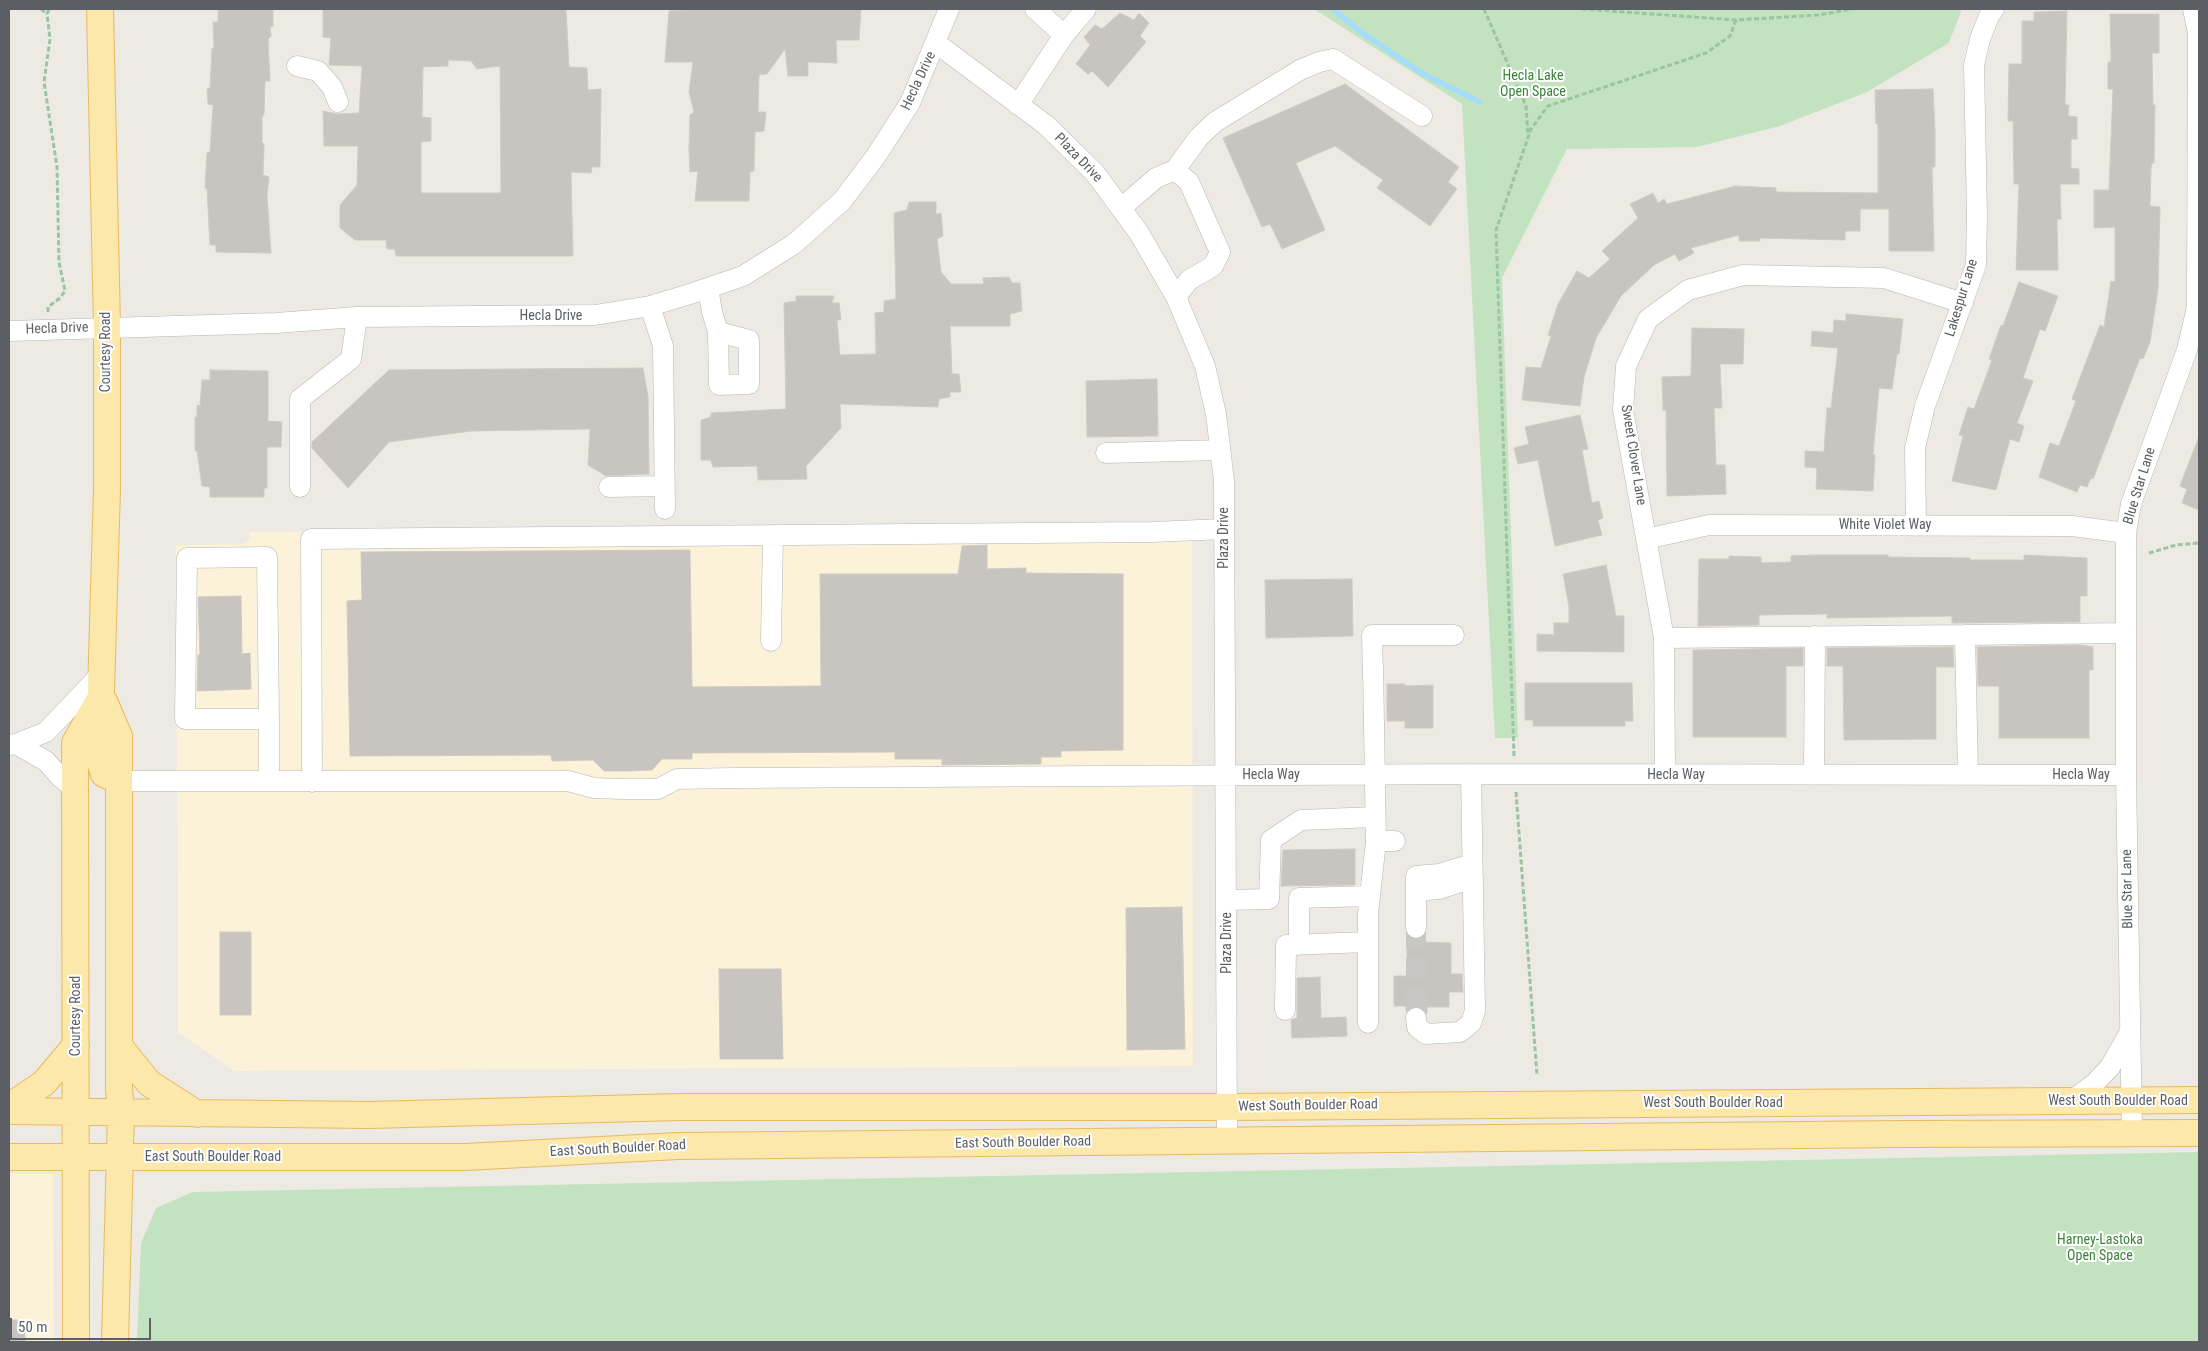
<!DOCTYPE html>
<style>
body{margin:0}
#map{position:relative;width:2208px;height:1351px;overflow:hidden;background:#edeae3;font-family:"Roboto Condensed",sans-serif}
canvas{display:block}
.frame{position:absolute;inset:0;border:10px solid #5b5f63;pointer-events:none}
.scale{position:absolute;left:10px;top:1318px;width:141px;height:22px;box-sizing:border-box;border:2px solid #5b5f63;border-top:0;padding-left:6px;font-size:15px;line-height:18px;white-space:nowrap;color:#5b5f63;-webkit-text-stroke:4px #fff;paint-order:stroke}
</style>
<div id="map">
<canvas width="2208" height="1351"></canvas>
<div class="frame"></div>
<div class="scale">50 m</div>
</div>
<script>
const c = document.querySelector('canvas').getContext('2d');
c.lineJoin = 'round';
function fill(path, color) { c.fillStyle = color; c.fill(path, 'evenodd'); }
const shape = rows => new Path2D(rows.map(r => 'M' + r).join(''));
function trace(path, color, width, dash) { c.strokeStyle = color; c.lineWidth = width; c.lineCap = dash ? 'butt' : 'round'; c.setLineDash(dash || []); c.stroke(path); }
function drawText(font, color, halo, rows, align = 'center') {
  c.font = font + ' "Roboto Condensed",sans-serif'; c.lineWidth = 4; c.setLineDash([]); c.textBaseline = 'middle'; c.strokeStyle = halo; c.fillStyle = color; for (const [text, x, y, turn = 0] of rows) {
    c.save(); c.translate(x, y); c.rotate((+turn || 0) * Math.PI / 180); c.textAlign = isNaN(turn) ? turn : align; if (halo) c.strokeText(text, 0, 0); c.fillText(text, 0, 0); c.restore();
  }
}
fill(shape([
 [1192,522,1193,1066,234,1071,178,1032,176,545,242,544,249,540,250,532],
 [9,1174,53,1174,54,1342,9,1342]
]), '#fcf1d9');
fill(shape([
 [1314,9,1962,9,1949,43,1867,92,1780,126,1697,147,1567,149,1502,278,1518,738,1495,738,1462,104],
 [2199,1152,2199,1342,137,1342,141,1243,156,1208,193,1192]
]), '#c3e3c0');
trace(shape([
 [1333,9,1361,32,1423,74,1480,102]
]), '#a5dcfb', 5.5);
const building = shape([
 [218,9,273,9,273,26,270,27,271,36,268,39,270,81,265,81,264,114,262,117,262,143,264,144,263,175,269,177,267,196,271,253,216,252,216,245,210,245,207,189,205,188,207,153,210,152,213,105,208,104,207,89,210,88,212,48,214,48,213,22,218,22,218,9],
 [323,9,566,9,569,67,587,68,588,90,601,89,600,167,592,167,591,173,571,172,573,256,396,256,395,249,387,249,386,240,355,240,340,228,340,205,357,185,358,146,324,146,323,111,337,114,359,113,362,66,329,65,331,38,323,37,323,9],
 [448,60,471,61,477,69,500,66,501,193,421,193,421,142,431,141,431,118,422,117,423,67,448,66,448,60],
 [701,9,861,9,859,40,836,40,837,63,808,62,808,76,788,76,785,49,767,74,759,75,758,112,766,112,764,131,755,132,754,171,750,172,749,201,695,201,698,171,690,172,689,150,690,115,694,112,689,92,693,62,665,62,669,11,701,9],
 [2067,11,2065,105,2069,105,2068,116,2077,117,2077,139,2071,139,2071,168,2079,169,2079,184,2060,184,2061,219,2057,219,2058,270,2016,270,2019,184,2014,184,2013,121,2008,121,2009,64,2022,64,2022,21,2034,21,2034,12,2067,11],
 [1120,13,1134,20,1139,13,1149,23,1140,36,1146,42,1108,87,1092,71,1088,74,1076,64,1090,45,1084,37,1095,25,1102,29,1120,13],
 [2110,14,2159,14,2159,53,2152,53,2153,105,2155,105,2154,163,2152,163,2151,168,2150,206,2160,207,2158,289,2150,342,2143,359,2140,358,2093,479,2091,478,2087,487,2080,485,2077,492,2039,477,2050,443,2059,446,2076,401,2072,399,2100,325,2104,327,2111,281,2115,282,2115,227,2094,228,2094,190,2109,190,2113,89,2108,89,2108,62,2111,62,2110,14],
 [1345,84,1459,167,1448,182,1457,189,1430,226,1377,188,1383,180,1335,146,1296,163,1325,230,1282,249,1270,224,1262,227,1223,138,1345,84],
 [1933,89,1935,131,1935,167,1932,167,1934,251,1889,251,1889,209,1860,209,1860,231,1845,231,1845,240,1760,238,1760,241,1739,241,1739,235,1691,248,1694,253,1679,261,1675,254,1654,265,1621,296,1596,338,1584,377,1580,406,1522,400,1526,367,1541,368,1551,336,1548,335,1558,304,1577,271,1589,278,1610,259,1602,251,1638,218,1630,204,1653,193,1658,203,1664,199,1667,204,1736,186,1776,188,1776,192,1878,193,1878,124,1876,124,1875,90,1933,89],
 [909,202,936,202,936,214,941,213,943,236,937,239,941,272,951,284,984,284,983,278,1009,277,1012,283,1020,283,1022,311,1010,314,1010,326,950,326,952,374,959,374,961,392,950,392,950,397,939,399,938,407,840,404,841,428,806,466,807,479,758,480,757,466,713,467,711,460,701,460,701,420,711,417,711,413,786,409,784,303,796,301,796,296,834,296,832,303,839,303,841,320,837,320,840,355,876,354,875,313,884,312,884,301,896,299,894,213,907,210,909,202],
 [2019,282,2058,296,2045,331,2040,329,2023,378,2033,381,2017,423,2024,426,2019,442,2010,439,1996,490,1952,481,1963,436,1959,435,1968,407,1974,409,1992,360,1989,359,2001,325,2003,326,2019,282],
 [1846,314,1903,319,1899,354,1897,354,1892,389,1879,388,1873,454,1875,455,1873,491,1816,489,1817,468,1805,467,1805,451,1824,452,1827,408,1831,408,1838,348,1811,346,1812,331,1833,333,1834,320,1846,321,1846,314],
 [1692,328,1744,329,1743,364,1720,364,1722,408,1714,408,1716,465,1725,465,1726,494,1667,496,1666,410,1663,410,1662,377,1691,376,1692,328],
 [643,368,648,396,649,474,606,476,588,465,590,429,471,431,389,442,348,488,312,448,312,442,389,370,643,368],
 [210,370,268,371,268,421,282,422,281,447,267,447,267,488,264,488,264,497,210,497,210,487,202,486,197,451,195,451,195,417,197,417,197,405,200,406,202,380,210,380,210,370],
 [1157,379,1158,436,1087,437,1086,381,1157,379],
 [1580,415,1588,449,1582,450,1592,503,1599,501,1603,518,1598,520,1602,535,1555,546,1538,460,1518,464,1514,448,1529,444,1525,427,1580,415],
 [2198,439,2199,440,2199,510,2182,503,2187,489,2180,486,2198,439],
 [987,545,987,569,1026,568,1026,573,1123,574,1123,750,1061,751,1061,757,1041,757,1041,764,942,765,942,759,895,759,895,752,692,753,692,759,662,759,652,770,629,771,604,771,593,760,552,761,551,755,350,756,347,601,362,600,361,552,690,550,692,687,821,686,820,574,958,574,962,546,987,545],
 [1814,555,1888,555,1888,557,1970,558,1970,560,2024,560,2024,555,2087,558,2087,596,2080,596,2080,622,1952,623,1952,616,1827,618,1827,614,1759,615,1759,625,1698,626,1699,559,1729,559,1729,556,1761,557,1761,563,1791,562,1791,556,1814,555],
 [1606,565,1616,616,1624,616,1624,652,1537,651,1537,634,1554,635,1554,623,1569,623,1569,607,1563,574,1606,565],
 [1352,579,1353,636,1266,638,1265,580,1352,579],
 [241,596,242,654,250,653,251,689,197,691,198,655,200,655,198,597,241,596],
 [2080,645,2093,647,2093,670,2089,670,2089,738,1999,738,1999,686,1978,686,1977,647,2080,645],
 [1953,647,1954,667,1936,667,1936,739,1844,740,1843,666,1827,666,1827,648,1953,647],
 [1803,648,1803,666,1786,666,1786,737,1693,737,1693,650,1803,648],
 [1525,683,1632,683,1633,721,1625,721,1625,726,1533,726,1533,720,1525,720,1525,683],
 [1387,684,1405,684,1405,686,1433,685,1433,728,1405,728,1405,721,1387,721,1387,684],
 [1355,849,1355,885,1281,886,1283,850,1355,849],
 [1182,907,1185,1049,1127,1050,1126,908,1182,907],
 [220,932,251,932,251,1015,220,1015,220,932],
 [1407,935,1416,940,1423,937,1423,942,1451,943,1451,974,1462,974,1463,992,1449,992,1449,1007,1427,1007,1427,1014,1420,1007,1414,1006,1406,1012,1406,1006,1394,1006,1394,976,1407,976,1407,935],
 [719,969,781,969,783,1059,720,1059,719,969],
 [1320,977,1321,1018,1346,1017,1347,1036,1292,1038,1291,1020,1297,1018,1297,978,1320,977],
 [9,1320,25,1320,25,1342,9,1342,9,1320]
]);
fill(building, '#c8c5c0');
trace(building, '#d1cbc1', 1);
trace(shape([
 [1416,928,1416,1018]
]), '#c8c7c3', 20, [20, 10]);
const minor = shape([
 [1035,9,1064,35],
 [936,43,1046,125,1095,173,1139,233,1176,297,1205,366,1216,414,1224,481,1227,1140],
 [297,66,318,71,332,87,338,102],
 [1018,105,1064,35,1086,9],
 [1175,170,1199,137,1215,122,1300,70,1319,62,1333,59,1422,116],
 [1121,208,1156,178,1175,170,1189,182,1220,252,1213,266,1189,280,1176,297],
 [708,288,712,312,718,332,719,385,749,384,749,340,718,332],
 [650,306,663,346,665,509],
 [9,331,276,323,357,317,595,315,650,306,690,294,743,276,794,244,842,201,876,156,910,103,949,9],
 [1106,453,1220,450],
 [300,487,300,399,351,359,357,317],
 [609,487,664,486],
 [1916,526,1915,448,1925,406,1976,265,1977,215,1974,65,1980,39,1989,16,1994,9],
 [1646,539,1709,525,2072,526,2126,533],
 [1664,638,1965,635],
 [771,641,773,535],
 [1373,678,1372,635,1454,635],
 [269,719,185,719,187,558,267,557,269,719,269,780],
 [16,744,46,761,61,778,75,789],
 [9,745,16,744,46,732,102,673],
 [1665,774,1664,638,1623,410,1626,366,1648,319,1688,290,1743,275,1884,278,1963,303],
 [1814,775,1815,636],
 [1968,775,1965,635,2126,633],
 [119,781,568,781,594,788,621,789,658,789,677,779,734,778,1471,774,2126,775],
 [312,782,311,539,1153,532,1224,529],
 [1376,841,1395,841],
 [1416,891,1439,889,1473,878],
 [1227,900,1269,899,1271,840,1301,820,1375,817],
 [1416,928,1416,876,1439,874,1472,864],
 [1299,945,1299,898,1370,896],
 [1285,1010,1286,945,1368,942],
 [1416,1018,1417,1027,1426,1034,1460,1032,1471,1023,1475,1011,1471,774],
 [1368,1023,1368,914,1376,841,1373,666],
 [2071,1101,2094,1084,2110,1067,2130,1032],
 [2132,1134,2126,775,2126,533,2131,504,2187,350,2197,307,2198,33,2193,9]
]);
const major = shape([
 [100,9,107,327,107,488,99,759,104,774,119,781],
 [104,701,119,736,119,1088,121,1112,115,1342],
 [119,1046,149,1083,197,1114],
 [9,1107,44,1083,76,1045],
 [9,1111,369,1115,680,1107,1226,1107,2199,1100],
 [9,1157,465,1157,678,1146,1905,1134,2199,1133],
 [76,1342,75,743,100,699]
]);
trace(minor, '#b3b6b9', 21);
trace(major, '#eab95e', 28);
trace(shape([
 [41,9,47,14],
 [1484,9,1526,106,1528,134],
 [1582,9,1736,20,1818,15,1853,9],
 [48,312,48,307,60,298,65,291,59,262,57,167,44,82,50,39,47,14,49,9],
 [2149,553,2176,545,2199,543],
 [1514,756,1496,230,1531,129,1548,106,1706,53,1730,36,1736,20],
 [1516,792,1537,1075]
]), '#9ac4a3', 3, [5, 2.5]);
trace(minor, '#fff', 20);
trace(major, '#fbe8aa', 26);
drawText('14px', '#3b8339', '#fff', [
 ["Hecla Lake",1533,76],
 ["Open Space",1533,92],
 ["Harney-Lastoka",2100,1240],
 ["Open Space",2100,1256]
]);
drawText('14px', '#5b5f63', '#fff', [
 ["Hecla Drive",919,81,-65],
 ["Plaza Drive",1078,158,46],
 ["Lakespur Lane",1962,298,-73],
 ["Hecla Drive",551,316],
 ["Hecla Drive",57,329,-2],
 ["Courtesy Road",106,352,-90],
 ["Sweet Clover Lane",1633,455,81],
 ["Blue Star Lane",2140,486,-73],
 ["White Violet Way",1885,525],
 ["Plaza Drive",1224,538,-90],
 ["Hecla Way",1271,775],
 ["Hecla Way",1676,775],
 ["Hecla Way",2081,775],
 ["Blue Star Lane",2128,889,-91],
 ["Plaza Drive",1227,943,-90],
 ["Courtesy Road",76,1016,-90],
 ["West South Boulder Road",2118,1101],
 ["West South Boulder Road",1713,1103],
 ["West South Boulder Road",1308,1106,-1],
 ["East South Boulder Road",1023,1143,-1],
 ["East South Boulder Road",618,1149,-3],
 ["East South Boulder Road",213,1157]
]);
</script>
